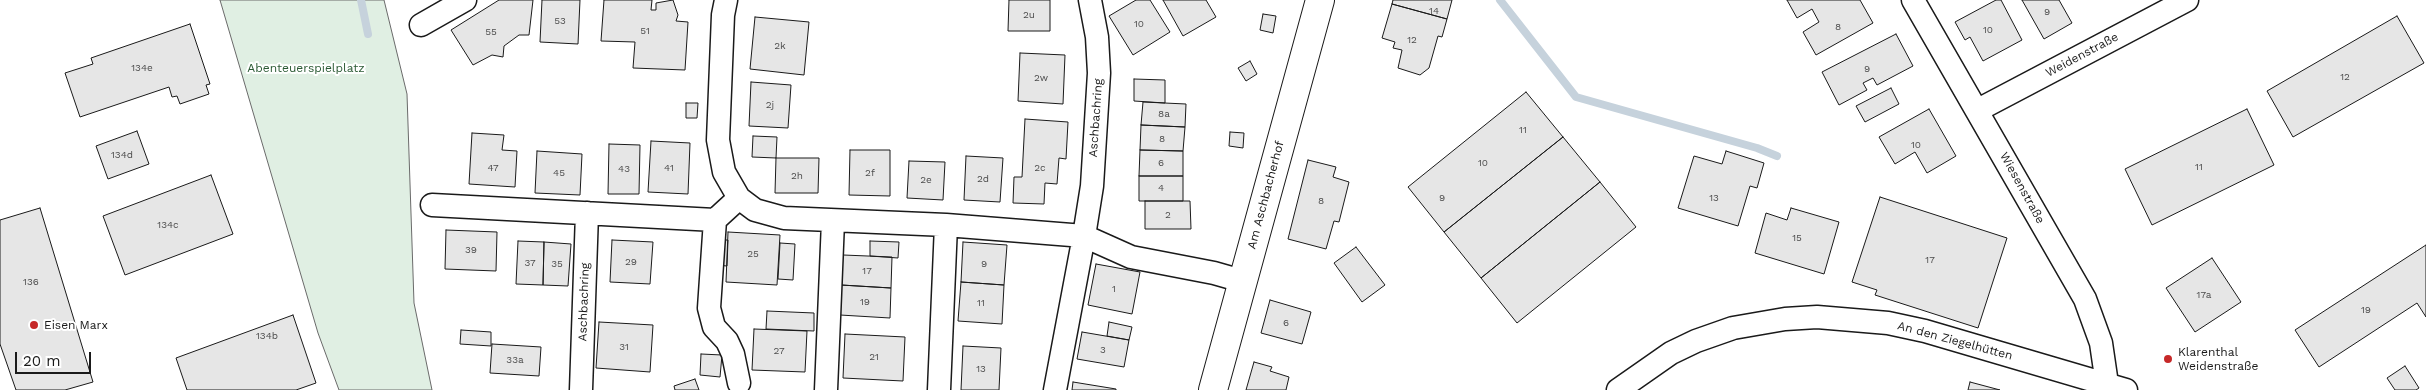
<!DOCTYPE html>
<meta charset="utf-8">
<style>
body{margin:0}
#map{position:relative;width:2426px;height:390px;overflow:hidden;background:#fff;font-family:"Work Sans",sans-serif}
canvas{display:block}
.scale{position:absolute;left:15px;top:352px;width:76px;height:22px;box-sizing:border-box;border:2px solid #1a1a1a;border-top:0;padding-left:6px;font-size:15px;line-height:18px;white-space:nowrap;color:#1a1a1a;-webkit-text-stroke:4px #fff;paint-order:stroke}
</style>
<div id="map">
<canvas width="2426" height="390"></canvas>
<div class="scale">20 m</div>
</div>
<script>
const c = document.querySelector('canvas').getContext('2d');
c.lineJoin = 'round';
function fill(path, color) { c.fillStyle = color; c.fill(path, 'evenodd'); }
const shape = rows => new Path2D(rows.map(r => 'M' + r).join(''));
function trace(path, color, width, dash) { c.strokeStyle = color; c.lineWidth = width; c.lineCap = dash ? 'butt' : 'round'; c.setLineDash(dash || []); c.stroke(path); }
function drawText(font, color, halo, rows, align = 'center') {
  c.font = font + ' "Work Sans",sans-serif'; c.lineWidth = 4; c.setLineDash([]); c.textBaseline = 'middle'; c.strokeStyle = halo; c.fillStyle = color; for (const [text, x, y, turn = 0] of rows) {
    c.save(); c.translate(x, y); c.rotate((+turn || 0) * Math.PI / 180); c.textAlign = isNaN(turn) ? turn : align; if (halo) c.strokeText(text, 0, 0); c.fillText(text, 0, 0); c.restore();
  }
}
const green = shape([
 [220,0,384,0,407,94,414,303,432,390,339,390,318,333,220,0]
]);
fill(green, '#e0efe3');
trace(green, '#6a6a6a', 1);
trace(shape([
 [361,0,368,34],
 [1500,0,1576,97,1757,148,1777,156]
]), '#c6d2dc', 8);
const building = shape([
 [499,0,533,0,529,35,519,35,504,46,503,57,492,55,473,65,451,30,499,0],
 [542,0,580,0,578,44,540,42,542,0],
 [604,0,652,0,651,10,656,10,656,3,673,0,678,15,676,21,688,22,685,70,633,68,635,42,601,41,604,0],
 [1009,0,1050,0,1050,31,1008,31,1009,0],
 [1136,0,1150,0,1170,32,1133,55,1109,16,1136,0],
 [1163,0,1206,0,1216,17,1183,36,1163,0],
 [1393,0,1452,0,1447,19,1392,4,1393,0],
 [1787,0,1860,0,1873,23,1816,55,1803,32,1819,22,1812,9,1797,18,1787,0],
 [1996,0,2001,0,2022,40,1983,61,1970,37,1965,40,1955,22,1996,0],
 [2022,0,2059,0,2072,23,2044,39,2022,0],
 [1392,4,1447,19,1442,37,1438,36,1429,68,1420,75,1398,68,1402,50,1393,48,1395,42,1382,38,1392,4],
 [1263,14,1276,16,1273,33,1260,30,1263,14],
 [2397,16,2424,63,2293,137,2267,91,2397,16],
 [755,17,809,22,804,75,750,69,755,17],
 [190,24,210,84,206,85,209,94,180,104,177,96,172,97,169,87,80,117,65,73,93,64,91,58,190,24],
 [1896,34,1913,66,1877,85,1873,78,1863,83,1867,90,1839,105,1822,72,1896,34],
 [1020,53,1065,55,1063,104,1018,101,1020,53],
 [1250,61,1257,74,1246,81,1238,68,1250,61],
 [1134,79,1165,80,1165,103,1134,101,1134,79],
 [751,82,791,85,788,128,749,126,751,82],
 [1891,88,1899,104,1865,122,1856,106,1891,88],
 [1526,92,1563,137,1444,232,1408,187,1526,92],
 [1143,102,1186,104,1185,127,1141,125,1143,102],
 [686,103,698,103,697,118,686,118,686,103],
 [1929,109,1956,156,1927,173,1915,152,1895,164,1879,137,1929,109],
 [2247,109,2274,165,2152,225,2125,169,2247,109],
 [1025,119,1068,122,1066,159,1059,158,1057,184,1045,183,1044,204,1013,203,1014,177,1022,177,1025,119],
 [1141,125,1185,127,1183,151,1140,150,1141,125],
 [137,131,149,164,108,179,96,146,137,131],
 [1230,132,1244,133,1243,148,1229,146,1230,132],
 [472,133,504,135,502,150,517,151,515,187,469,184,472,133],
 [753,136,777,137,776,158,752,157,753,136],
 [1563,137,1600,182,1481,278,1444,232,1563,137],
 [651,141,690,143,688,194,648,192,651,141],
 [609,144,640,145,639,194,608,194,609,144],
 [850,150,890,150,890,196,849,195,850,150],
 [1140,150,1183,151,1183,176,1139,176,1140,150],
 [537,151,582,154,580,195,535,193,537,151],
 [1726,151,1764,163,1757,188,1750,186,1738,226,1678,208,1694,156,1722,164,1726,151],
 [966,156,1003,158,1000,202,964,200,966,156],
 [776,158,819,158,818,193,775,193,776,158],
 [1308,160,1336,167,1333,177,1349,182,1339,222,1334,221,1326,249,1288,239,1308,160],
 [909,161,945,162,943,200,907,198,909,161],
 [211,175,233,234,125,275,103,216,211,175],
 [1139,176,1183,176,1183,201,1139,201,1139,176],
 [1600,182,1636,227,1517,323,1481,278,1600,182],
 [1880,197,2007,238,1978,328,1875,295,1877,290,1852,282,1880,197],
 [1145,201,1190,201,1191,229,1145,229,1145,201],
 [40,208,93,382,65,390,16,390,0,344,0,220,40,208],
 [1791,208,1839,222,1824,274,1755,253,1766,213,1787,220,1791,208],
 [446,230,497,232,496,271,445,269,446,230],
 [728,232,780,235,777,285,726,282,728,232],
 [612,240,653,242,650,284,610,282,612,240],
 [718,240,728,240,727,266,716,265,718,240],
 [518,241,544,242,543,285,516,284,518,241],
 [870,241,899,242,898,258,870,256,870,241],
 [544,242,571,244,568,286,543,285,544,242],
 [963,242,1007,245,1004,285,961,282,963,242],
 [780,243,795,244,793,280,778,279,780,243],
 [2426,245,2426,317,2417,303,2319,367,2295,330,2426,245],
 [1356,247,1385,285,1362,302,1334,263,1356,247],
 [843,255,892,257,891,288,841,285,843,255],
 [2212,258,2241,302,2195,332,2166,288,2212,258],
 [1096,264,1140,272,1132,314,1088,305,1096,264],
 [961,282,1004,285,1002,324,958,321,961,282],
 [841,285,891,288,890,318,840,315,841,285],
 [1270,300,1311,312,1302,344,1261,333,1270,300],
 [767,311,814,313,814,331,766,329,767,311],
 [293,315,316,383,296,390,187,390,176,358,293,315],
 [599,322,653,325,650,372,596,368,599,322],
 [1109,322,1132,327,1129,340,1107,336,1109,322],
 [754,329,807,331,805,372,752,370,754,329],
 [461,330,491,332,491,346,460,344,461,330],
 [1082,332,1129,340,1124,367,1077,359,1082,332],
 [845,334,905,337,903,381,843,378,845,334],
 [492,344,541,347,539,376,490,373,492,344],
 [963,346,1001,348,999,390,961,390,963,346],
 [701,354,722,355,720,377,700,375,701,354],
 [1254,362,1272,367,1270,371,1289,377,1286,390,1246,390,1254,362],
 [2405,366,2419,388,2416,390,2395,390,2387,378,2405,366],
 [695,379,699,390,675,390,674,386,695,379],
 [1073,382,1116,389,1116,390,1072,390,1073,382],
 [1970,382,2000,390,1968,390,1970,382]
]);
fill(building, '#e6e6e6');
trace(building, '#1a1a1a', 1);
const street = shape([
 [726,0,723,15,718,140,724,172,739,198,755,210,784,218,946,225,1084,236,1092,186,1099,73,1097,37,1090,0],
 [1913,0,2085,299,2101,343,2107,384],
 [421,25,465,0],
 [1978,110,2187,0],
 [432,205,715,220,739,198],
 [715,220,709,308,714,327,727,341,733,354,739,383],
 [581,390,587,213],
 [826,390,833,221],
 [939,390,946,225],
 [1055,390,1084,236,1131,257,1214,273,1242,281],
 [1618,390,1671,353,1696,341,1733,328,1785,319,1817,317,1888,323,1925,331,2126,390]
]);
const secondary = shape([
 [1213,390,1320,0]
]);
trace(street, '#1a1a1a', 25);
trace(secondary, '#1a1a1a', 30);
trace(street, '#fff', 22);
trace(secondary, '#fff', 28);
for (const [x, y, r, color] of [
 [34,325,5,"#c62828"],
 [2168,359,5,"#c62828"]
]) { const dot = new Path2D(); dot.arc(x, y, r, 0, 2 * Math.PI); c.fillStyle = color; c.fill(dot); trace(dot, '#fff', 2); }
drawText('10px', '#4d4d4d', null, [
 ["14",1434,11],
 ["9",2047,12],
 ["2u",1029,15],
 ["53",560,21],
 ["10",1139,24],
 ["8",1838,27],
 ["10",1988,30],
 ["51",645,31],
 ["55",491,32],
 ["12",1412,40],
 ["2k",780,46],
 ["134e",142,68],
 ["9",1867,69],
 ["12",2345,77],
 ["2w",1041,78],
 ["2j",770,105],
 ["8a",1164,114],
 ["11",1523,130],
 ["8",1162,139],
 ["10",1916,145],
 ["134d",122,155],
 ["6",1161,163],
 ["10",1483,163],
 ["11",2199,167],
 ["47",493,168],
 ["41",669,168],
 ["2c",1040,168],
 ["43",624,169],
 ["45",559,173],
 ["2f",870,173],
 ["2h",797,176],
 ["2d",983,179],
 ["2e",926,180],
 ["4",1161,188],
 ["9",1442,198],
 ["13",1714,198],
 ["8",1321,201],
 ["2",1168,215],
 ["134c",168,225],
 ["15",1797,238],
 ["39",471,250],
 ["25",753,254],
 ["17",1930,260],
 ["29",631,262],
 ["37",530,263],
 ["35",557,264],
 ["9",984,264],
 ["17",867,271],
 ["136",31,282],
 ["1",1114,289],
 ["17a",2204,295],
 ["19",865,302],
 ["11",981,303],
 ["19",2366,310],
 ["6",1286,323],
 ["134b",267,336],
 ["31",624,347],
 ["3",1103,350],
 ["27",779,351],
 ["21",874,357],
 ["33a",515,360],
 ["13",981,369]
]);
drawText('12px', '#1a1a1a', '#fff', [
 ["Weidenstraße",2082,55,-28],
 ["Aschbachring",1096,118,-86],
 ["Wiesenstraße",2022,188,61],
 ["Am Aschbacherhof",1266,195,-75],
 ["Aschbachring",584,302,-88],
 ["An den Ziegelhütten",1955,341,15]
]);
drawText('12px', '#2b5a34', '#fff', [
 ["Abenteuerspielplatz",306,68]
]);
drawText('12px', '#1a1a1a', '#fff', [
 ["Eisen Marx",44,325],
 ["Klarenthal",2178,352],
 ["Weidenstraße",2178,366]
], 'left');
</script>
